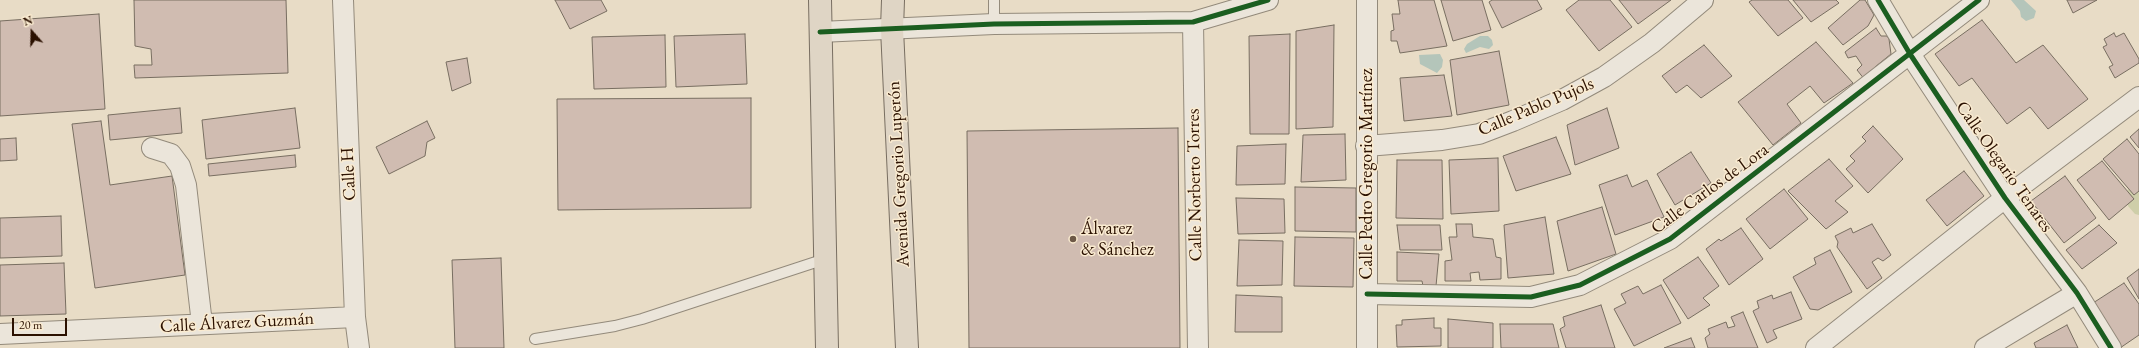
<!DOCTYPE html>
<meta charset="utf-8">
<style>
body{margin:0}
#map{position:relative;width:2139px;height:348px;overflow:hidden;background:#e8dcc6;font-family:"EB Garamond",serif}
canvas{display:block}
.north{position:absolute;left:12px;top:12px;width:40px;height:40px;-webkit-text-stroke:3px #faebd0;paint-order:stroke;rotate:340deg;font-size:11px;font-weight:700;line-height:16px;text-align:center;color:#2b1101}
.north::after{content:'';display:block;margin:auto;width:14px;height:18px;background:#2b1101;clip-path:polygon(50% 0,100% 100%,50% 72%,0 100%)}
.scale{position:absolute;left:12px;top:318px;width:55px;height:18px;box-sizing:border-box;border:2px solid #2b1101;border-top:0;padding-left:5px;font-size:12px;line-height:14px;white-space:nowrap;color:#2b1101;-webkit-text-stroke:3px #faebd0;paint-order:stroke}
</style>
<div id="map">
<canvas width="2139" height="348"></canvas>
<div class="north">N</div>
<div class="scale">20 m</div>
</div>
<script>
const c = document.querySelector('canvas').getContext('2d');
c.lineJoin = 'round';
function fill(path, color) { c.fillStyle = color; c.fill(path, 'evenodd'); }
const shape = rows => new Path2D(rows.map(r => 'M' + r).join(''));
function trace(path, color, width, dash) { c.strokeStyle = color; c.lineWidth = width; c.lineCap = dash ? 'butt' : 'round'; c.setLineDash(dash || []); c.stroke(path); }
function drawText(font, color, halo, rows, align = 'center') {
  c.font = font + ' "EB Garamond",serif'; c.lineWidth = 3; c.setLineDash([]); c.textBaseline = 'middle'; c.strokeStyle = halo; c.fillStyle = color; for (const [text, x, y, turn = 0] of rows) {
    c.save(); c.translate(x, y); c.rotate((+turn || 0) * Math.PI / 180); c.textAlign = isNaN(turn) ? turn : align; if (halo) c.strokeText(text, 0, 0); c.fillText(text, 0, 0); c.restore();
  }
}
fill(shape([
 [2139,175,2139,215,2135,214,2128,206,2126,198,2127,191]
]), '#cecea9');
fill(shape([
 [2011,0,2024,0,2036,11,2034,18,2026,21,2021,17,2020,11],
 [1480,36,1488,36,1492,40,1493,45,1489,49,1480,47,1466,53,1464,49,1467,44],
 [1440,54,1443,60,1442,67,1437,73,1420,64,1419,55]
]), '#b4c5ba');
const building = shape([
 [134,0,286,0,288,73,135,78,134,65,152,65,151,49,135,46,134,0],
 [555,0,601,0,607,11,570,29,555,0],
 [1398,0,1434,0,1447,46,1400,53,1397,41,1391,41,1391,31,1394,30,1392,14,1400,14,1398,0],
 [1441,0,1482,0,1491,30,1453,41,1441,0],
 [1492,0,1537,0,1542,9,1502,28,1489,2,1492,0],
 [1579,0,1610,0,1632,27,1599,51,1566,10,1579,0],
 [1619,0,1671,0,1638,24,1619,0],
 [1752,0,1788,0,1803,18,1778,36,1749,2,1752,0],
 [1793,0,1836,0,1839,3,1811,22,1793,0],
 [1860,0,1865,0,1874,15,1868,26,1843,45,1828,28,1860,0],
 [2067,0,2097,0,2073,13,2067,0],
 [99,14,105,109,0,116,0,21,99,14],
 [1982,20,2016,63,2043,45,2088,99,2048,129,2030,107,2007,124,1972,78,1959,86,1935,54,1982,20],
 [1334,25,1333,127,1296,129,1296,31,1334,25],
 [1876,28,1881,36,1887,36,1889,39,1891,54,1875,67,1878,70,1865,80,1857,70,1862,65,1856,56,1848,58,1845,52,1876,28],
 [2114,33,2116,37,2124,33,2139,59,2139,63,2115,78,2109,67,2113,65,2103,47,2107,45,2104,39,2114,33],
 [745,34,747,84,676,87,674,36,745,34],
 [1290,34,1289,134,1250,134,1249,36,1290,34],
 [665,35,666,87,594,89,592,37,665,35],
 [1816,42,1853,83,1824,103,1810,86,1787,104,1801,123,1773,145,1738,102,1816,42],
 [1704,45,1732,76,1701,98,1687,85,1676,93,1662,76,1704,45],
 [1499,51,1509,105,1457,115,1450,60,1499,51],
 [467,58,471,83,452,91,446,62,467,58],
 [1444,75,1452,116,1404,121,1400,78,1444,75],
 [751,98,751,208,558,210,557,99,751,98],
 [180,108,182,133,110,140,108,115,180,108],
 [295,108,300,148,206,159,202,120,295,108],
 [1607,108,1619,148,1575,165,1567,125,1607,108],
 [101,121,110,185,172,176,185,275,95,288,72,124,101,121],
 [427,121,435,138,427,142,425,156,389,174,376,147,427,121],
 [1873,126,1903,159,1868,193,1846,169,1855,161,1850,156,1866,141,1862,137,1873,126],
 [1178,128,1180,348,969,348,967,131,1178,128],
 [2139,129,2139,148,2130,137,2139,129],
 [1345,134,1346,180,1301,182,1303,135,1345,134],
 [1556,137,1571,174,1516,191,1503,156,1556,137],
 [16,138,17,160,0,161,0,139,16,138],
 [2127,139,2139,154,2139,191,2134,195,2103,159,2127,139],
 [1286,144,1285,184,1236,185,1237,146,1286,144],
 [1691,152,1711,183,1675,205,1657,174,1691,152],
 [295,155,296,167,209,176,208,164,295,155],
 [1498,158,1499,211,1451,214,1449,160,1498,158],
 [1829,159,1853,186,1835,201,1848,212,1826,229,1788,191,1829,159],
 [1397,160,1442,160,1443,219,1396,218,1397,160],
 [2102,161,2134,199,2109,220,2077,180,2102,161],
 [1964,171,1984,196,1947,226,1926,200,1964,171],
 [1627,175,1632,187,1647,180,1664,217,1615,235,1599,185,1627,175],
 [2065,176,2096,218,2064,243,2031,201,2065,176],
 [1295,187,1356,188,1356,232,1295,231,1295,187],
 [1784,189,1808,219,1770,249,1746,219,1784,189],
 [1236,198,1284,199,1285,233,1238,234,1236,198],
 [1602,207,1616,254,1568,271,1557,221,1602,207],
 [61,216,62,256,0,258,0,218,61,216],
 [1545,217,1554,274,1508,278,1504,225,1545,217],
 [1456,224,1472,224,1473,237,1493,239,1496,257,1501,258,1501,279,1480,280,1479,272,1470,273,1471,281,1445,281,1445,261,1452,260,1449,237,1457,237,1456,224],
 [1872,224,1891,255,1883,261,1878,258,1872,262,1882,278,1867,289,1837,247,1838,242,1835,236,1851,228,1853,233,1872,224],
 [1397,225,1440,225,1442,250,1400,250,1397,225],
 [2099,225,2117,243,2082,269,2066,250,2099,225],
 [1741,228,1763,259,1729,285,1706,249,1719,239,1721,241,1741,228],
 [1295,237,1354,238,1353,287,1294,286,1295,237],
 [1239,240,1283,241,1282,285,1237,286,1239,240],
 [1830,250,1852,292,1818,310,1810,309,1793,277,1816,264,1814,258,1830,250],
 [1397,252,1439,254,1436,286,1423,286,1422,281,1397,281,1397,252],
 [1698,257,1719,286,1703,298,1710,305,1688,319,1663,280,1698,257],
 [501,258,504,348,455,348,452,260,501,258],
 [64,263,66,314,0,316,0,265,64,263],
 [2139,269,2139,299,2127,278,2139,269],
 [2124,283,2139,304,2139,335,2120,348,2093,303,2124,283],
 [1661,285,1681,323,1634,346,1614,309,1626,303,1621,294,1638,286,1643,294,1661,285],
 [1791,292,1802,319,1773,330,1777,338,1767,343,1753,311,1759,308,1757,301,1772,295,1773,299,1791,292],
 [1236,295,1282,297,1282,332,1235,332,1236,295],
 [1601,305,1615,348,1566,348,1560,329,1565,326,1563,317,1601,305],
 [1743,312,1758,348,1708,348,1705,338,1710,334,1708,329,1726,322,1728,328,1735,326,1731,317,1743,312],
 [1434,318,1434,328,1441,328,1441,346,1397,347,1396,325,1402,325,1402,320,1434,318],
 [1448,319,1493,323,1493,348,1448,348,1448,319],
 [1500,324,1553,324,1559,348,1501,348,1500,324],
 [2067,325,2078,348,2036,348,2034,343,2067,325],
 [1691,338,1695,348,1664,348,1691,338]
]);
fill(building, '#d0bcb1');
trace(building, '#786e61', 1);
const lane = shape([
 [994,0,994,24],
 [535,339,615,326,642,319,825,259]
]);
const street = shape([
 [343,0,355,317,359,348],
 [1878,0,1910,54,2005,198,2077,293,2111,348],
 [1193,22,1198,348],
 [820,32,994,24,1193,22,1268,0],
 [1366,146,1442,140,1479,134,1513,121,1562,100,1604,77,1652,43,1703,0],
 [152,148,171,154,180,166,186,185,202,324],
 [1367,294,1531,297,1580,285,1670,239,1979,0],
 [0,334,355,317],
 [1367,348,1367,0],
 [1816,348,2005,198,2139,97],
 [1985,348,2077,293]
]);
const primary = shape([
 [820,0,827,348],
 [893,0,892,29,907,348]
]);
trace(lane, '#938a7b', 12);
trace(street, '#938a7b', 22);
trace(primary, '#786e61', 24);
trace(lane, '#ebe5da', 10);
trace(street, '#ebe5da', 20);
trace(primary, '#dfd5c5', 22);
trace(shape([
 [1878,0,1910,54,2005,198,2077,293,2111,348],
 [820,32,994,24,1193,22,1268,0],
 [1367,294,1531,297,1580,285,1670,239,1979,0]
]), '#1b5e20', 5);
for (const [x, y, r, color] of [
 [1073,239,4,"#6d5846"]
]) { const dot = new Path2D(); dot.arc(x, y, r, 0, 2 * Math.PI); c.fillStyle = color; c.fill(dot); trace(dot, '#faebd0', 1.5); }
drawText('18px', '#2b1101', '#faebd0', [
 ["Calle Pablo Pujols",1536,107,-23],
 ["Calle Olegario Tenares",2004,167,55],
 ["Calle H",349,174,-93],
 ["Avenida Gregorio Luperón",899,174,-93],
 ["Calle Pedro Gregorio Martínez",1367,174,-90],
 ["Calle Norberto Torres",1195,185,-91],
 ["Calle Carlos de Lora",1710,189,-36],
 ["Calle Álvarez Guzmán",237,323,-3]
]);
drawText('18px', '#2b1101', '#faebd0', [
 ["Álvarez",1081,229],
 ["& Sánchez",1081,250]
], 'left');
</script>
